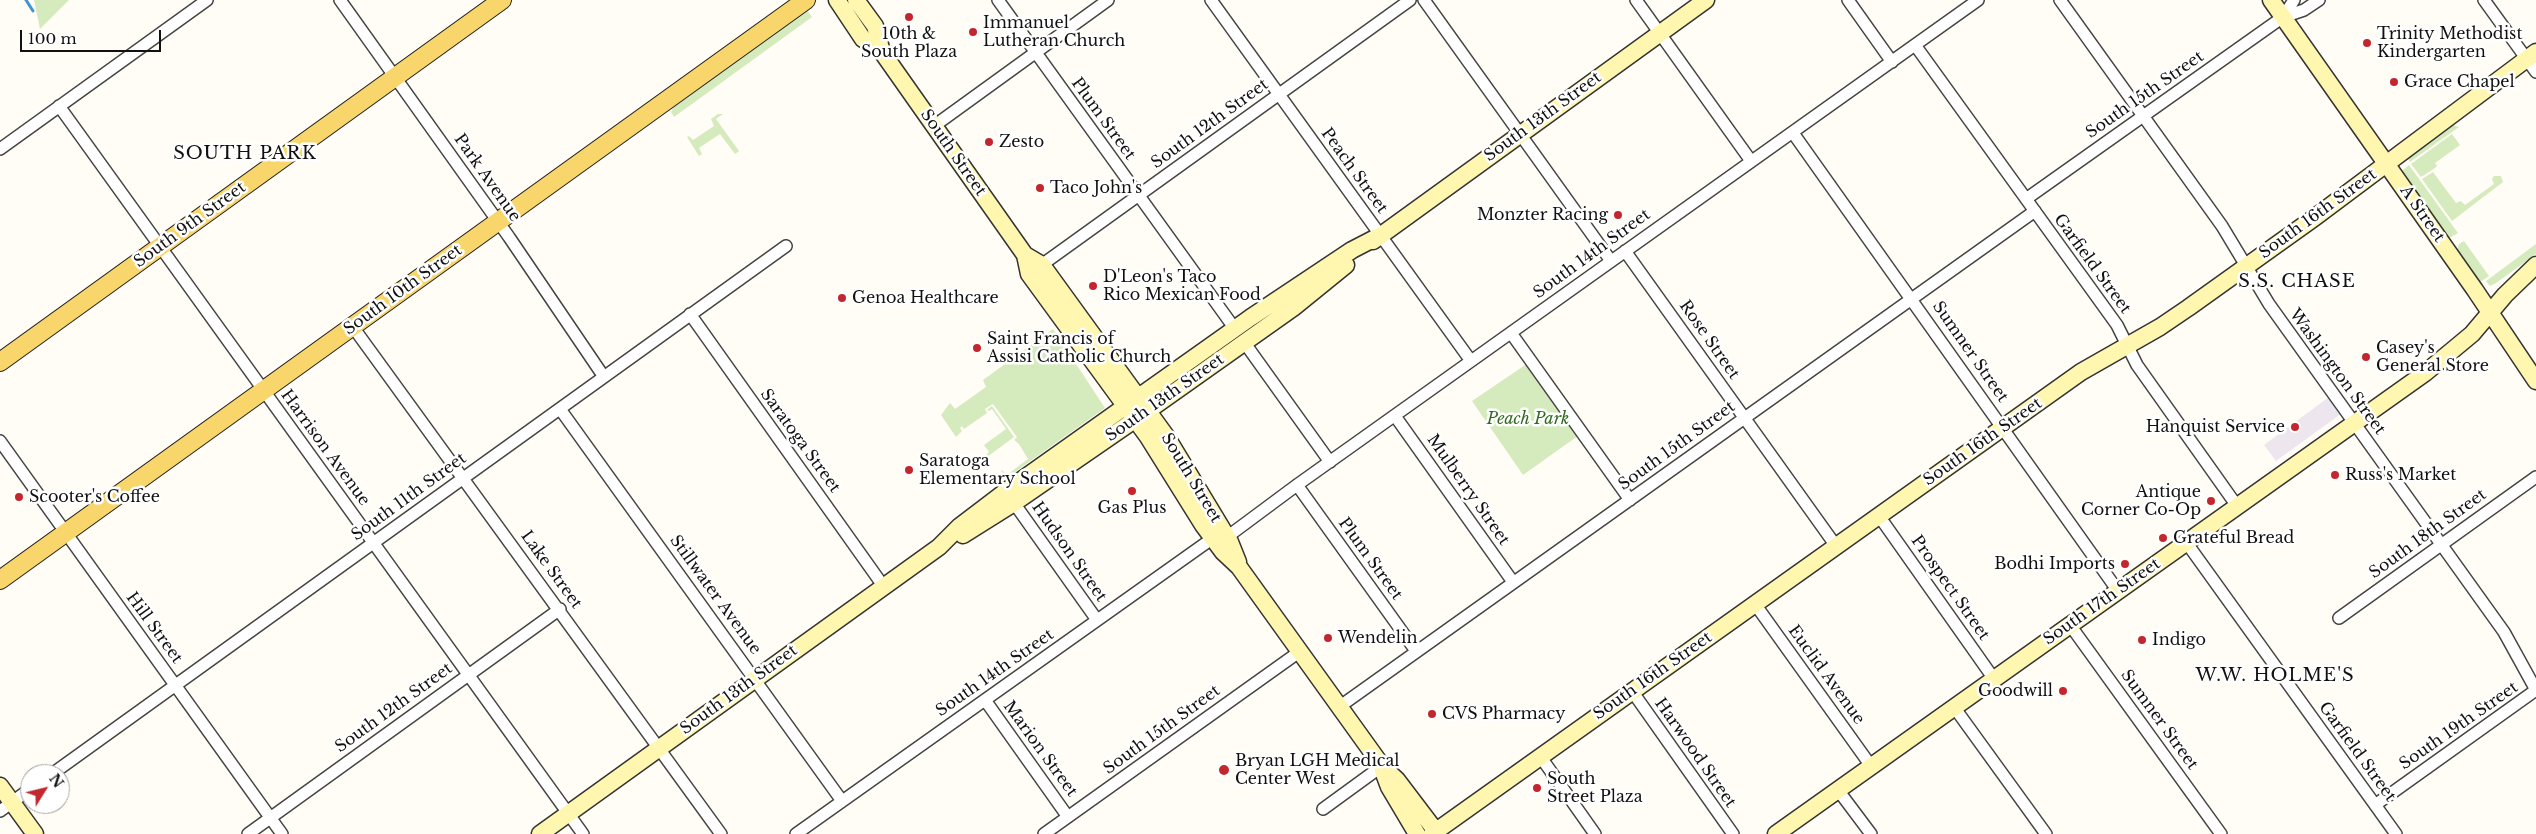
<!DOCTYPE html>
<style>
body{margin:0}
#map{position:relative;width:2536px;height:834px;overflow:hidden;background:#fffdf5;font-family:"Libre Baskerville",serif}
canvas{display:block}
.north{position:absolute;left:20px;top:764px;width:50px;height:50px;box-sizing:border-box;background:#fff;border:1px solid #a0a0a0;border-radius:50%;rotate:54deg;font-size:14px;font-weight:700;line-height:20px;text-align:center;color:#111}
.north::after{content:'';display:block;margin:auto;width:18px;height:22px;background:#c4262e;clip-path:polygon(50% 0,100% 100%,50% 72%,0 100%)}
.scale{position:absolute;left:20px;top:30px;width:141px;height:22px;box-sizing:border-box;border:2px solid #111;border-top:0;padding-left:6px;font-size:15px;line-height:18px;white-space:nowrap;color:#111;-webkit-text-stroke:4px #fff;paint-order:stroke}
</style>
<div id="map">
<canvas width="2536" height="834"></canvas>
<div class="north">N</div>
<div class="scale">100 m</div>
</div>
<script>
const c = document.querySelector('canvas').getContext('2d');
c.lineJoin = 'round';
function fill(path, color) { c.fillStyle = color; c.fill(path, 'evenodd'); }
const shape = rows => new Path2D(rows.map(r => 'M' + r).join(''));
function trace(path, color, width, dash) { c.strokeStyle = color; c.lineWidth = width; c.lineCap = dash ? 'butt' : 'round'; c.setLineDash(dash || []); c.stroke(path); }
function drawText(font, color, halo, rows, align = 'center') {
  c.font = font + ' "Libre Baskerville",serif'; c.lineWidth = 5; c.setLineDash([]); c.textBaseline = 'middle'; c.strokeStyle = halo; c.fillStyle = color; for (const [text, x, y, turn = 0] of rows) {
    c.save(); c.translate(x, y); c.rotate((+turn || 0) * Math.PI / 180); c.textAlign = isNaN(turn) ? turn : align; if (halo) c.strokeText(text, 0, 0); c.fillText(text, 0, 0); c.restore();
  }
}
fill(shape([
 [2333,394,2345,411,2276,461,2264,445]
]), '#eee6ef');
fill(shape([
 [34,0,69,0,40,29],
 [807,10,812,17,674,117,671,112,674,106],
 [718,114,723,114,716,119,739,151,735,154,720,134,699,148,702,154,699,156,687,137,689,136,693,140,714,126,711,119],
 [2450,124,2459,127,2410,162,2408,159,2421,146],
 [2452,134,2460,145,2435,163,2437,166,2435,168,2421,177,2411,164],
 [2409,165,2458,233,2451,237,2447,238,2406,180,2402,171],
 [2433,172,2456,203,2461,201,2465,205,2494,184,2492,179,2494,176,2501,176,2503,182,2452,221,2422,179],
 [2464,241,2489,276,2480,282,2457,250,2459,244],
 [2536,244,2536,254,2496,283,2490,286,2488,284,2486,281],
 [1053,329,1105,408,1005,479,1001,470,1008,474,1028,459,1019,444,1014,440,1017,437,993,404,985,409,987,413,964,429,962,426,960,428,962,431,956,437,941,415,950,403,955,409,986,387,983,380],
 [1531,361,1582,433,1523,475,1472,401],
 [992,406,1014,437,987,457,986,455,989,452,984,445,1006,429,992,409,989,411,987,410]
]), '#d5ebbd');
trace(shape([
 [26,0,33,11]
]), '#3f96cf', 3);
const street = shape([
 [340,0,509,237,604,377],
 [998,0,1235,329],
 [1211,0,1471,361],
 [1424,0,1611,261],
 [1636,0,1751,161],
 [1848,0,1892,62],
 [2060,0,2222,226,2269,304,2504,632,2536,690],
 [2484,0,2536,72],
 [2283,17,2294,0],
 [1915,45,2117,325,2137,365,2237,506],
 [59,106,583,834],
 [934,126,1108,0],
 [1793,133,2118,591],
 [0,149,207,0],
 [2026,199,2283,17,2304,10,2319,0],
 [1625,251,1836,546],
 [1036,269,1410,0],
 [690,314,884,587],
 [353,327,721,834],
 [1511,333,1630,500],
 [1244,342,1330,462],
 [560,409,842,801],
 [1395,416,1513,582],
 [0,441,282,834],
 [1297,485,1416,651],
 [1014,503,1097,620],
 [1879,516,1994,679],
 [1227,537,1297,485,1978,0],
 [2186,542,2396,834],
 [1755,604,1871,766],
 [2339,618,2536,477],
 [2070,625,2221,834],
 [1632,691,1733,834],
 [985,700,1068,817],
 [1339,707,2035,211],
 [1954,707,2046,834],
 [1540,756,1595,834],
 [52,774,786,246],
 [1838,790,1871,834],
 [2375,805,2536,690],
 [1323,809,1382,766],
 [0,811,30,789],
 [248,834,560,609],
 [796,834,1213,538],
 [1044,834,1299,652]
]);
const secondary = shape([
 [837,0,863,39,882,52],
 [856,0,875,26,882,52,1025,255,1029,274,1148,437,1203,525,1223,552,1239,567,1382,766,1397,780,1438,834],
 [2271,0,2475,290,2536,381],
 [1373,241,1706,0],
 [1025,255,1042,265,1166,436,1230,542,1238,562],
 [963,535,1014,503,1149,410,1293,308,1346,265],
 [1383,771,1389,787,1417,834],
 [0,786,35,834],
 [540,834,939,547,960,526,1006,491,1250,318,1352,250,1381,235],
 [1432,834,2081,372,2160,327,2188,308,2314,218,2536,52],
 [1776,834,2425,373,2472,334,2505,295,2536,265]
]);
const primary = shape([
 [0,362,502,0],
 [0,580,806,0]
]);
trace(street, '#444', 14);
trace(secondary, '#333', 19);
trace(primary, '#222', 20);
trace(street, '#fff', 11);
trace(secondary, '#fff6b0', 16);
trace(primary, '#f9d66b', 18);
for (const [x, y, r, color] of [
 [909,17,5,"#c4262e"],
 [973,32,5,"#c4262e"],
 [2367,43,5,"#c4262e"],
 [2394,82,5,"#c4262e"],
 [989,142,5,"#c4262e"],
 [1040,188,5,"#c4262e"],
 [1618,215,5,"#c4262e"],
 [1093,286,5,"#c4262e"],
 [842,298,5,"#c4262e"],
 [977,348,5,"#c4262e"],
 [2366,357,5,"#c4262e"],
 [2295,427,5,"#c4262e"],
 [909,470,5,"#c4262e"],
 [2335,475,5,"#c4262e"],
 [1132,491,5,"#c4262e"],
 [19,497,5,"#c4262e"],
 [2211,501,5,"#c4262e"],
 [2163,538,5,"#c4262e"],
 [2125,564,5,"#c4262e"],
 [1328,638,5,"#c4262e"],
 [2142,640,5,"#c4262e"],
 [2063,691,5,"#c4262e"],
 [1432,714,5,"#c4262e"],
 [1224,770,6,"#c4262e"],
 [1537,788,5,"#c4262e"]
]) { const dot = new Path2D(); dot.arc(x, y, r, 0, 2 * Math.PI); c.fillStyle = color; c.fill(dot); trace(dot, '#fff', 2); }
drawText('16px', '#111', '#fff', [
 ["Immanuel",983,23],
 ["Lutheran Church",983,41],
 ["10th &",909,34,"center"],
 ["South Plaza",909,52,"center"],
 ["Trinity Methodist",2377,34],
 ["Kindergarten",2377,52],
 ["Grace Chapel",2404,82],
 ["Zesto",999,142],
 ["Taco John's",1050,188],
 ["Monzter Racing",1608,215,"right"],
 ["D'Leon's Taco",1103,277],
 ["Rico Mexican Food",1103,295],
 ["Genoa Healthcare",852,298],
 ["Saint Francis of",987,339],
 ["Assisi Catholic Church",987,357],
 ["Casey's",2376,348],
 ["General Store",2376,366],
 ["Hanquist Service",2285,427,"right"],
 ["Saratoga",919,461],
 ["Elementary School",919,479],
 ["Russ's Market",2345,475],
 ["Antique",2201,492,"right"],
 ["Corner Co-Op",2201,510,"right"],
 ["Scooter's Coffee",29,497],
 ["Gas Plus",1132,508,"center"],
 ["Grateful Bread",2173,538],
 ["Bodhi Imports",2115,564,"right"],
 ["Wendelin",1338,638],
 ["Indigo",2152,640],
 ["Goodwill",2053,691,"right"],
 ["CVS Pharmacy",1442,714],
 ["Bryan LGH Medical",1235,761],
 ["Center West",1235,779],
 ["South",1547,779],
 ["Street Plaza",1547,797]
], 'left');
drawText('16px', '#111', '#fff', [
 ["South 15th Street",2145,95,-35],
 ["South 13th Street",1543,117,-36],
 ["Plum Street",1103,119,54],
 ["South 12th Street",1210,124,-36],
 ["South Street",953,153,55],
 ["Peach Street",1354,171,54],
 ["Park Avenue",487,178,55],
 ["South 16th Street",2318,214,-36],
 ["A Street",2422,214,55],
 ["South 9th Street",190,225,-36],
 ["South 14th Street",1592,254,-36],
 ["Garfield Street",2092,264,54],
 ["South 10th Street",403,290,-36],
 ["Rose Street",1709,340,55],
 ["Sumner Street",1970,352,55],
 ["Washington Street",2337,372,54],
 ["South 13th Street",1165,398,-35],
 ["Saratoga Street",800,441,54],
 ["South 16th Street",1983,442,-35],
 ["South 15th Street",1677,446,-36],
 ["Harrison Avenue",325,448,54],
 ["South Street",1191,478,59],
 ["Mulberry Street",1468,490,55],
 ["South 11th Street",409,497,-36],
 ["South 18th Street",2428,534,-36],
 ["Hudson Street",1069,552,55],
 ["Plum Street",1370,559,54],
 ["Lake Street",551,570,54],
 ["Prospect Street",1950,588,55],
 ["Stillwater Avenue",715,595,54],
 ["South 17th Street",2102,602,-35],
 ["Hill Street",154,628,54],
 ["South 14th Street",995,673,-35],
 ["Euclid Avenue",1826,675,54],
 ["South 16th Street",1653,676,-35],
 ["South 13th Street",739,690,-36],
 ["South 12th Street",394,708,-36],
 ["Sumner Street",2159,720,54],
 ["South 19th Street",2459,726,-35],
 ["South 15th Street",1162,730,-36],
 ["Marion Street",1040,749,54],
 ["Garfield Street",2357,752,54],
 ["Harwood Street",1695,753,55]
]);
drawText('italic 16px', '#2f6b1f', '#fff', [
 ["Peach Park",1528,419]
]);
c.letterSpacing = '1px';
drawText('18px', '#111', '#fff', [
 ["SOUTH PARK",245,154],
 ["S.S. CHASE",2297,282],
 ["W.W. HOLME'S",2275,676]
]);
c.letterSpacing = '0px';
</script>
